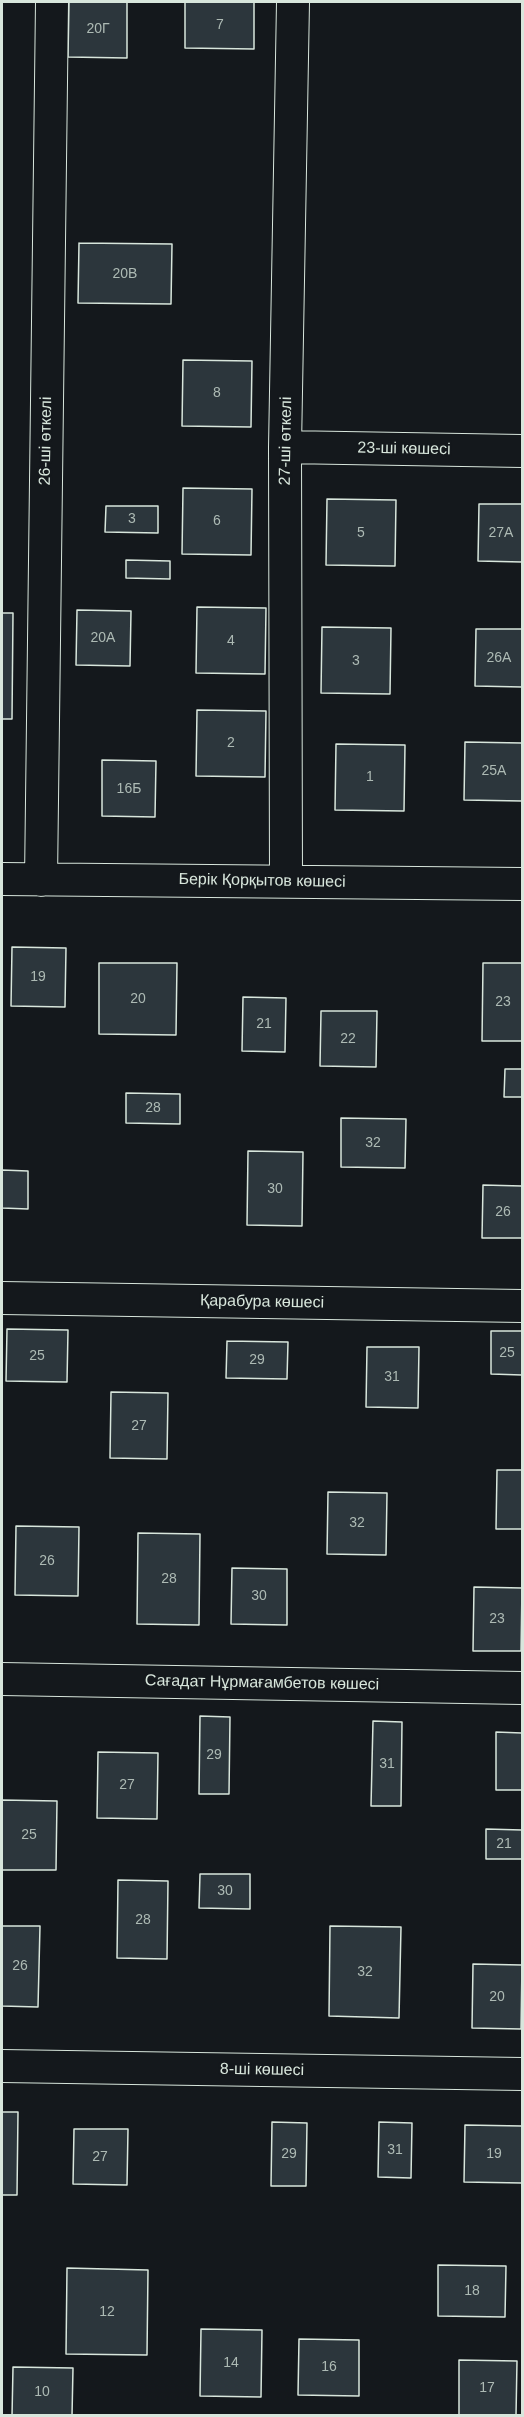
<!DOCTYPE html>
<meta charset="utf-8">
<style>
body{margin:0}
#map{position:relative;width:524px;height:2417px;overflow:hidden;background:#14181c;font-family:Helvetica,sans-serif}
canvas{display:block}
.frame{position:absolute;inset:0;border:3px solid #d8e6dc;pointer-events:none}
</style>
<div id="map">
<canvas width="524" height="2417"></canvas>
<div class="frame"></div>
</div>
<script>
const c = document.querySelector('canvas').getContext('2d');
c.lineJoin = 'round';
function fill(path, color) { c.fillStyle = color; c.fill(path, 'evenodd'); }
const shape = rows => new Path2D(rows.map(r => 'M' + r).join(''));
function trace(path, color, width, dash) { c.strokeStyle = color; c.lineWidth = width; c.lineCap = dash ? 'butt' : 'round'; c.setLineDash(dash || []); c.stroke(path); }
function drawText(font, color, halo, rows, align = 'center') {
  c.font = font + ' Helvetica,sans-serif'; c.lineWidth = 4.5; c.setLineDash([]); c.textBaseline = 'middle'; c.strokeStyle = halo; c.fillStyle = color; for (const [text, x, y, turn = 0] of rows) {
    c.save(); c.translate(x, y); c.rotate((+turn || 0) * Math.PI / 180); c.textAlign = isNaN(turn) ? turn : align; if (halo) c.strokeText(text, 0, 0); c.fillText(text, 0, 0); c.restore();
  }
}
const building = shape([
 [69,2,127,2,127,58,68,57,69,2],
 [185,2,254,2,254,49,185,48,185,2],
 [79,243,172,244,171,304,78,303,79,243],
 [183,360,252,361,251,427,182,426,183,360],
 [183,488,252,489,251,555,182,554,183,488],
 [327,499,396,500,395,566,326,565,327,499],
 [479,504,522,504,522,562,478,561,479,504],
 [106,506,158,506,158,533,105,532,106,506],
 [126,560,170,561,170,579,126,578,126,560],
 [197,607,266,608,265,674,196,673,197,607],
 [77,610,131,611,130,666,76,665,77,610],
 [2,613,13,613,12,719,2,719,2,613],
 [322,627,391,628,390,694,321,693,322,627],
 [476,629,522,629,522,687,475,686,476,629],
 [197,710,266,711,265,777,196,776,197,710],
 [465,742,522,743,522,801,464,800,465,742],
 [336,744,405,745,404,811,335,810,336,744],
 [102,760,156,761,155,817,102,816,102,760],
 [12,947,66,948,65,1007,11,1006,12,947],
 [99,963,177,963,176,1035,99,1034,99,963],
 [483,963,522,963,522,1041,482,1041,483,963],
 [243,997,286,998,285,1052,242,1051,243,997],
 [321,1011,377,1011,376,1067,320,1066,321,1011],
 [505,1069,522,1069,522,1097,504,1097,505,1069],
 [126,1093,180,1094,180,1124,126,1123,126,1093],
 [341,1118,406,1119,405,1168,341,1167,341,1118],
 [248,1151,303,1152,302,1226,247,1225,248,1151],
 [2,1170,28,1171,28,1209,2,1208,2,1170],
 [483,1185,522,1186,522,1238,482,1238,483,1185],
 [7,1329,68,1330,67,1382,6,1381,7,1329],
 [491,1331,522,1331,522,1375,491,1374,491,1331],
 [227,1341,288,1342,287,1379,226,1378,227,1341],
 [367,1347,419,1347,418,1408,366,1407,367,1347],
 [111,1392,168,1393,167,1459,110,1458,111,1392],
 [497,1470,522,1470,522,1529,496,1529,497,1470],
 [328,1492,387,1493,386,1555,327,1554,328,1492],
 [16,1526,79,1527,78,1596,15,1595,16,1526],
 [138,1533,200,1534,199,1625,137,1624,138,1533],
 [232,1568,287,1569,287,1625,231,1624,232,1568],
 [474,1587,522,1588,521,1651,473,1651,474,1587],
 [200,1716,230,1717,229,1794,199,1794,200,1716],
 [373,1721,402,1722,401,1806,371,1806,373,1721],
 [496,1732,522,1733,522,1790,496,1790,496,1732],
 [98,1752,158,1753,157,1819,97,1818,98,1752],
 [2,1800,57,1801,56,1870,2,1870,2,1800],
 [486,1829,522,1830,522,1859,486,1859,486,1829],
 [200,1874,250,1874,250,1909,199,1908,200,1874],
 [118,1880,168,1881,167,1959,117,1958,118,1880],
 [2,1926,40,1926,38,2007,2,2006,2,1926],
 [330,1926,401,1927,399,2018,329,2016,330,1926],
 [473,1964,522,1965,521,2029,472,2028,473,1964],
 [2,2112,18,2112,17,2195,2,2195,2,2112],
 [272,2122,307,2123,306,2186,271,2186,272,2122],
 [379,2122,412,2123,411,2178,378,2177,379,2122],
 [465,2125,522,2126,522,2183,464,2182,465,2125],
 [74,2129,128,2129,127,2185,73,2184,74,2129],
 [438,2265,506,2266,505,2317,438,2316,438,2265],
 [67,2268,148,2270,147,2355,66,2354,67,2268],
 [201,2329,262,2330,261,2397,200,2396,201,2329],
 [299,2339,359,2340,359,2396,298,2395,299,2339],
 [459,2360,517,2361,516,2416,459,2416,459,2360],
 [13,2367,73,2368,72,2416,12,2416,13,2367]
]);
fill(building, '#2c363c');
trace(building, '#d8e6dc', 1.5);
const minor = shape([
 [285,447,522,451],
 [2,879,522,884],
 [41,880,52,2],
 [286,881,285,447,293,2],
 [2,1298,522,1306],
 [2,1679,522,1688],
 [2,2066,522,2074]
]);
trace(minor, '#d8e6dc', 34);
trace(minor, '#14181c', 32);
drawText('14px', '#adbab4', null, [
 ["7",220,25],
 ["20Г",98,29],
 ["20В",125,274],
 ["8",217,393],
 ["3",132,519],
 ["6",217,521],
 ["5",361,533],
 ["27А",501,533],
 ["20А",103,638],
 ["4",231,641],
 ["26А",499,658],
 ["3",356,661],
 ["2",231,743],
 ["25А",494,771],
 ["1",370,777],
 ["16Б",129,789],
 ["19",38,977],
 ["20",138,999],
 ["23",503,1002],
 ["21",264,1024],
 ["22",348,1039],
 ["28",153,1108],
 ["32",373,1143],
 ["30",275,1189],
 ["26",503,1212],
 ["25",507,1353],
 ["25",37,1356],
 ["29",257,1360],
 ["31",392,1377],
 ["27",139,1426],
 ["32",357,1523],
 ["26",47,1561],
 ["28",169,1579],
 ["30",259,1596],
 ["23",497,1619],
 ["29",214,1755],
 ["31",387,1764],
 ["27",127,1785],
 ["25",29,1835],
 ["21",504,1844],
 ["30",225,1891],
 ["28",143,1920],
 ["26",20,1966],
 ["32",365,1972],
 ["20",497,1997],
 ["31",395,2150],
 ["29",289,2154],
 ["19",494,2154],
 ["27",100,2157],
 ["18",472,2291],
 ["12",107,2312],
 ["14",231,2363],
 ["16",329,2367],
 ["17",487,2388],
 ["10",42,2392]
]);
drawText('16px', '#d8e6dc', '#14181c', [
 ["26-ші өткелі",46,441,-89],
 ["27-ші өткелі",286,441,-89],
 ["23-шi көшесi",404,449,1],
 ["Берік Қорқытов көшесі",262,881,1],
 ["Қарабура көшесі",262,1302,1],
 ["Сағадат Нұрмағамбетов көшесі",262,1683,1],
 ["8-шi көшесi",262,2070,1]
]);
</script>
